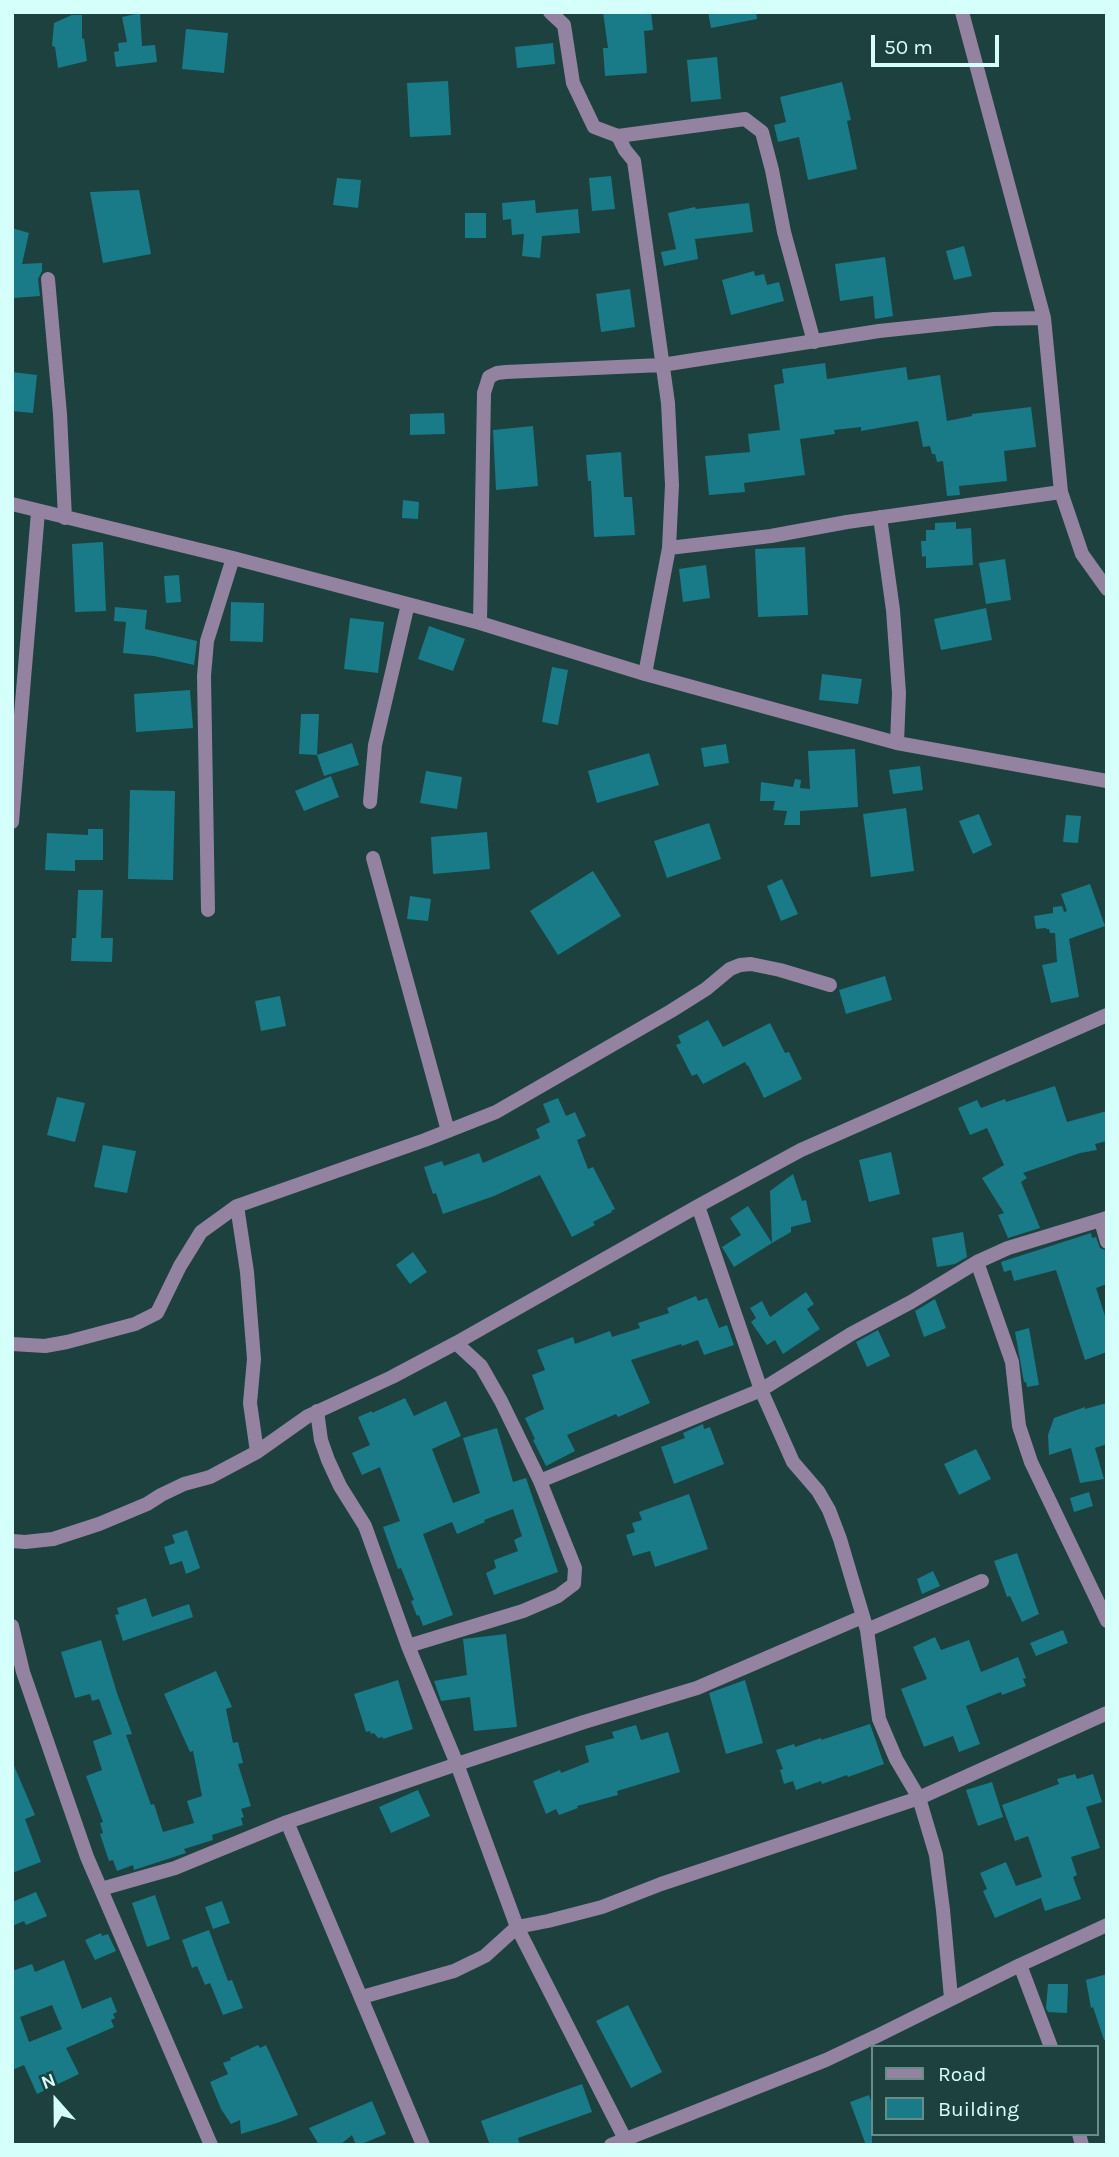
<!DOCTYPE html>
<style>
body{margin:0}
#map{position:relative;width:1119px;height:2157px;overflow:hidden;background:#1c413f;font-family:Karla,sans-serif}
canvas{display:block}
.frame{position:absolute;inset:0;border:14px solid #d5fffb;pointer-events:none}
.legend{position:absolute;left:871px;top:2045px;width:228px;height:91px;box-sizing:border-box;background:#1c413f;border:2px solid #668d8a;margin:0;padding:9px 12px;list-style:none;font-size:21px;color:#d5fffb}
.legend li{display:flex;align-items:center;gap:14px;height:35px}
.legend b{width:35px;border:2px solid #668d8a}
.north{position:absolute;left:21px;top:2066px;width:70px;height:70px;-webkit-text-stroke:5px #1c413f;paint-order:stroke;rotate:339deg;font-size:19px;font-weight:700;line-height:28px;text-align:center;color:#d5fffb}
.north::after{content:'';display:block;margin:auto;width:24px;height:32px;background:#d5fffb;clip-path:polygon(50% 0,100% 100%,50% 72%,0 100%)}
.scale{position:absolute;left:871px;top:35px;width:128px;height:32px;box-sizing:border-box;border:4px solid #d5fffb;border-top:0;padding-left:9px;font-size:21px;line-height:24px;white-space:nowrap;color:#d5fffb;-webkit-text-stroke:5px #1c413f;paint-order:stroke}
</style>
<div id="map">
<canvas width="1119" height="2157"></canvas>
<div class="frame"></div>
<ul class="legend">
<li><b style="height:9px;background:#9383a1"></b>Road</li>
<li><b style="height:19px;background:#197b88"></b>Building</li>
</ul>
<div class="north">N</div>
<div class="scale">50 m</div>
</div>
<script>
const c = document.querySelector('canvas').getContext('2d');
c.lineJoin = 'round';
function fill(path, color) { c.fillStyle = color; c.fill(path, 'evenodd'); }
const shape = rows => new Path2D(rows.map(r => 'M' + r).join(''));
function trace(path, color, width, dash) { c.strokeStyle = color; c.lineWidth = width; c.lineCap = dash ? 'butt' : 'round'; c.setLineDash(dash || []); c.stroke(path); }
fill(shape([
 [603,12,651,12,653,30,644,31,647,73,605,76,603,48,608,48],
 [708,12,756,12,757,19,711,28],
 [140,13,142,46,155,45,157,62,116,67,114,52,119,51,118,43,127,42,122,17],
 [72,15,82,15,82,39,84,38,87,61,58,68,55,47,52,46,54,23],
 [186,29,228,33,224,73,182,69],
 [553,43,555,64,517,68,515,47],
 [717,57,721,99,691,102,687,60],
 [448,81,451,135,410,137,407,83],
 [842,82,851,120,847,121,857,169,808,180,799,137,778,142,774,125,786,122,780,97],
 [611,176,615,209,592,211,589,178],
 [337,178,361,180,358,208,333,205],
 [139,190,151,254,103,263,90,192],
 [535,200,536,213,578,209,580,233,542,236,540,258,522,256,524,234,512,235,511,219,503,220,502,203],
 [749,203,753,232,695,239,698,259,664,266,661,252,676,249,668,213,695,207,696,209],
 [465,213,486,213,486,238,465,238],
 [12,228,29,233,22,264,42,263,42,271,38,279,40,296,12,298],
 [964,246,972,276,954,280,946,251],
 [885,257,893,316,875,319,873,296,840,301,835,264],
 [754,271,755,276,764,274,767,285,779,282,784,301,731,315,722,280],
 [630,289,635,327,601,332,596,294],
 [825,363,827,379,906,367,908,380,940,375,947,421,972,416,972,414,1031,407,1036,447,1004,451,1007,481,959,486,960,495,947,496,943,461,937,462,935,454,932,454,930,446,923,447,918,421,861,431,861,427,834,430,835,434,800,439,805,475,744,483,745,492,709,495,705,456,750,452,748,434,780,430,774,385,784,383,782,369],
 [12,372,37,375,33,413,12,411],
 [444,413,445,434,410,435,410,414],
 [533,426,538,486,496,490,493,430],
 [621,452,624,497,632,497,635,535,594,537,591,481,588,481,586,455],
 [403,500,419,502,418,519,402,518],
 [956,522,956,529,971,528,973,565,926,568,926,556,922,557,921,541,926,541,926,530,935,530,935,523],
 [103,542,106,611,75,612,72,544],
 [805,547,808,615,758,617,755,549],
 [1005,559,1011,600,986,604,979,563],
 [706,565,710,598,683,602,679,569],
 [179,575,181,602,166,603,164,576],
 [231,602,264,603,263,642,230,641],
 [115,607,147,610,145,629,197,641,194,665,154,656,123,653,126,622,114,621],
 [986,608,992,640,941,650,934,619],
 [350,618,384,622,378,673,344,669],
 [429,626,465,639,453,671,418,659],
 [552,667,568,670,558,725,542,722],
 [822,674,862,679,858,704,819,700],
 [190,690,193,728,136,732,134,694],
 [301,714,319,714,317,755,299,754],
 [352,743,359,765,324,776,317,755],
 [726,744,729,763,704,767,701,748],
 [855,749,858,807,800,811,800,825,784,825,787,811,773,810,775,801,760,801,761,782,793,787,795,779,801,780,800,788,810,789,808,751],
 [649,753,659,785,597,803,588,771],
 [920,766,923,790,893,794,889,770],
 [426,771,462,777,457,809,420,803],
 [331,776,339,797,304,811,295,791],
 [130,790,175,791,173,880,128,879],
 [906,808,914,871,871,877,863,814],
 [979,814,992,845,973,854,959,821],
 [1066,815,1081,816,1078,843,1063,842],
 [709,823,721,859,667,878,654,841],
 [88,829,103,829,103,860,75,860,75,871,45,870,47,833,88,835],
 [487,832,490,869,433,874,431,837],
 [593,871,621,916,558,955,530,911],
 [782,879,798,914,781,921,767,886],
 [1090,884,1105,926,1069,939,1079,997,1051,1003,1042,965,1057,962,1055,933,1050,933,1049,929,1046,929,1046,928,1036,929,1034,916,1053,913,1053,907,1062,906,1064,912,1067,911,1061,894],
 [78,890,103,890,101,938,113,938,112,962,71,961,72,938,76,938],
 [410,896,431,899,428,921,407,919],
 [885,976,892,1000,846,1014,839,990],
 [280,996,286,1026,261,1031,255,1001],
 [708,1020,723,1047,770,1023,785,1053,789,1052,802,1079,764,1098,748,1065,747,1066,745,1062,703,1084,697,1074,692,1076,676,1045,681,1043,678,1036],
 [1055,1086,1067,1122,1107,1111,1107,1141,1095,1144,1097,1150,1080,1153,1023,1173,1027,1178,1021,1182,1040,1228,1008,1238,998,1215,1004,1213,982,1178,1004,1165,987,1128,970,1135,958,1108,977,1100,981,1108,1005,1099,1006,1102],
 [57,1097,85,1103,75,1142,47,1135],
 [558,1098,566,1116,575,1112,586,1136,577,1140,588,1169,593,1167,615,1209,611,1211,612,1212,593,1222,595,1225,572,1237,540,1175,494,1196,443,1214,436,1193,433,1194,424,1167,442,1161,444,1166,479,1153,483,1163,540,1138,536,1129,550,1122,543,1104],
 [103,1145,136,1151,127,1193,94,1187],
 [891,1152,900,1194,869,1202,859,1160],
 [793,1174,802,1201,806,1200,811,1222,791,1227,791,1232,772,1243,770,1191],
 [748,1206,772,1243,734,1267,722,1247,741,1235,730,1218],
 [963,1232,967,1257,955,1264,937,1267,932,1238],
 [1091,1233,1092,1238,1096,1237,1100,1248,1107,1251,1107,1284,1096,1288,1107,1322,1107,1352,1085,1360,1056,1270,1014,1281,1011,1270,1004,1272,1001,1262],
 [413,1252,427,1272,410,1284,396,1265],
 [806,1292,814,1304,807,1309,820,1329,783,1354,775,1340,767,1345,751,1322,756,1318,750,1308,762,1301,770,1317],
 [696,1296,698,1301,707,1298,719,1328,727,1325,734,1345,704,1355,698,1340,682,1346,681,1344,631,1360,650,1403,618,1417,616,1414,567,1435,575,1451,546,1466,533,1440,535,1439,525,1418,544,1409,532,1375,545,1370,537,1350,573,1337,575,1344,610,1331,612,1337,640,1328,638,1323,669,1313,667,1308],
 [935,1299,946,1328,924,1337,915,1311],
 [1029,1328,1039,1385,1027,1387,1026,1382,1024,1382,1015,1332],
 [878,1330,890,1356,867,1367,856,1342],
 [405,1398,414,1416,446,1401,461,1436,432,1449,453,1503,480,1493,463,1438,497,1428,513,1482,526,1478,558,1572,494,1595,486,1573,496,1568,494,1560,518,1551,514,1540,522,1536,513,1509,484,1520,485,1522,457,1534,452,1522,423,1534,453,1615,423,1626,419,1615,417,1616,411,1601,414,1600,401,1568,398,1569,383,1527,400,1521,380,1467,362,1475,352,1453,370,1445,358,1417,372,1411,372,1413],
 [1107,1403,1107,1444,1095,1448,1104,1479,1080,1483,1071,1448,1049,1455,1048,1435,1054,1418,1085,1407,1085,1409],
 [703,1424,704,1429,710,1427,724,1464,674,1484,661,1447,685,1438,683,1433],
 [976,1449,991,1479,959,1495,944,1464],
 [1089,1492,1093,1506,1074,1512,1070,1498],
 [689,1494,708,1549,655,1567,650,1551,633,1556,626,1535,635,1532,632,1523,642,1520,639,1512],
 [187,1530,200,1568,186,1574,182,1561,170,1565,164,1547,175,1543,172,1535],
 [1017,1553,1039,1614,1022,1622,1010,1596,1007,1597,994,1561],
 [933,1571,940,1586,922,1594,917,1579],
 [146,1598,152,1617,189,1604,193,1617,123,1641,115,1615,119,1614,117,1608],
 [1063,1630,1068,1643,1036,1656,1030,1643],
 [506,1634,517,1727,474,1731,470,1697,441,1701,434,1681,467,1675,463,1639],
 [935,1637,941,1650,969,1640,981,1672,1018,1657,1026,1678,1023,1679,1026,1686,1002,1695,1001,1692,966,1706,980,1744,959,1752,953,1736,924,1747,901,1689,927,1679,913,1647],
 [101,1640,117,1693,132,1734,126,1735,151,1805,154,1804,163,1832,194,1823,187,1801,202,1796,193,1751,190,1752,164,1694,216,1671,232,1707,226,1709,233,1743,238,1742,243,1763,238,1764,251,1806,241,1809,244,1817,241,1818,243,1825,212,1835,213,1840,184,1849,186,1853,134,1870,133,1865,117,1871,113,1860,109,1861,100,1834,103,1833,100,1823,103,1822,86,1776,102,1770,93,1741,112,1734,99,1699,92,1701,90,1694,75,1698,61,1652],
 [398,1680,413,1729,383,1739,383,1737,378,1738,374,1733,371,1734,370,1731,366,1732,354,1694],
 [745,1680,763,1743,726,1754,709,1693],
 [870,1724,884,1764,848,1777,847,1775,822,1784,821,1781,796,1790,793,1781,784,1784,780,1770,783,1769,776,1750,794,1744,795,1747,821,1738,821,1740],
 [636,1725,641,1740,668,1732,680,1772,617,1791,618,1795,577,1806,578,1808,559,1815,556,1809,546,1814,533,1781,560,1770,561,1773,589,1762,585,1746,614,1738,612,1732],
 [12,1761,35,1815,25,1819,41,1862,12,1873],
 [1075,1774,1077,1779,1093,1774,1102,1802,1086,1807,1100,1848,1071,1857,1077,1875,1073,1877,1081,1899,1045,1911,1041,1898,995,1918,983,1891,987,1889,980,1873,1006,1862,1016,1886,1042,1877,1028,1836,1015,1841,1002,1805,1059,1784,1057,1779],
 [992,1782,1003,1817,978,1826,966,1790],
 [418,1790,430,1816,391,1833,379,1807],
 [36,1892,47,1916,26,1925,24,1921,12,1926,12,1902],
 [155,1895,170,1939,147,1947,132,1903],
 [222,1901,230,1923,213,1929,205,1907],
 [209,1930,228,1981,232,1980,243,2008,223,2015,210,1983,205,1985,197,1966,192,1968,182,1940],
 [101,1933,102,1936,108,1934,116,1951,95,1960,85,1940],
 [64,1960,82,2009,111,1997,117,2012,113,2014,115,2018,111,2020,114,2027,66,2048,79,2074,37,2094,24,2065,12,2070,12,1971,32,1964,35,1972],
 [52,2005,62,2029,29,2042,20,2017],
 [1107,1974,1107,2040,1104,2040,1093,2007,1091,2008,1086,1980],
 [1048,1984,1068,1984,1067,2013,1048,2012,1046,2008],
 [628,2005,662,2072,631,2088,596,2021],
 [258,2045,260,2048,266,2045,298,2115,277,2123,241,2134,240,2120,231,2124,221,2109,210,2082,228,2074,223,2063,231,2060,230,2058],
 [582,2084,592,2112,518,2138,520,2145,490,2145,481,2121],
 [869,2095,872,2104,872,2145,866,2145,850,2102],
 [372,2101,386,2134,359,2145,356,2145,352,2135,340,2145,319,2145,309,2128]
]), '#197b88');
trace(shape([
 [550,12,564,25,573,83,594,127,618,136,625,150,634,161,668,403,672,485,669,548,645,674],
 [962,12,1044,318],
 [618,136,745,119,762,132,772,170,784,232,814,342],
 [48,279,60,414,65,518],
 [12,504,233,558,480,623,645,674,897,743,1107,781],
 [880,517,893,610,899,693,897,743],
 [669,548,771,536,847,522,1061,492],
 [480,623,484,393,489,377,497,373,506,372,662,365,879,331,994,319,1044,318,1061,492,1082,554,1107,589],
 [370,802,375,745,408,604],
 [12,822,38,512],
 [373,858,448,1131],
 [208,910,204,676,207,641,233,558],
 [237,1206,247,1272,254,1359,250,1403,257,1452],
 [698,1206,761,1390,793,1462,818,1491,829,1510,840,1539,867,1630,879,1719,896,1759,919,1798,936,1855,943,1910,951,1998],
 [1101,1221,1107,1242],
 [977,1262,1012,1362,1019,1426,1031,1462,1107,1621],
 [12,1344,45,1346,67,1342,135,1324,157,1313,180,1266,201,1232,237,1206,425,1140,496,1112,671,1011,706,989,730,969,740,965,751,964,780,970,830,985],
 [317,1411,321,1440,328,1460,340,1486,365,1526,408,1646,457,1764,517,1927,625,2139],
 [540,1481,761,1390,851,1334,911,1302,977,1262,1008,1248,1107,1218],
 [12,1541,25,1542,53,1539,99,1524,147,1504,161,1495,184,1484,210,1477,257,1452,308,1416,392,1377,456,1343,698,1206,801,1150,1107,1015],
 [12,1626,23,1672,87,1857,211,2145],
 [867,1630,982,1581],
 [408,1646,523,1611,558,1596,574,1584,575,1568,540,1481,501,1401,481,1366,456,1343],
 [287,1822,423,2145],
 [101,1889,175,1868,287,1822,457,1764,584,1722,697,1688,862,1617],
 [1020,1965,1107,1925],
 [362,1997,454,1971,485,1956,517,1927,548,1921,602,1907,661,1884,919,1798,1107,1713],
 [1079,2134,1082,2145],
 [611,2145,826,2060,881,2034,1020,1965,1051,2047]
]), '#9383a1', 14);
</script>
